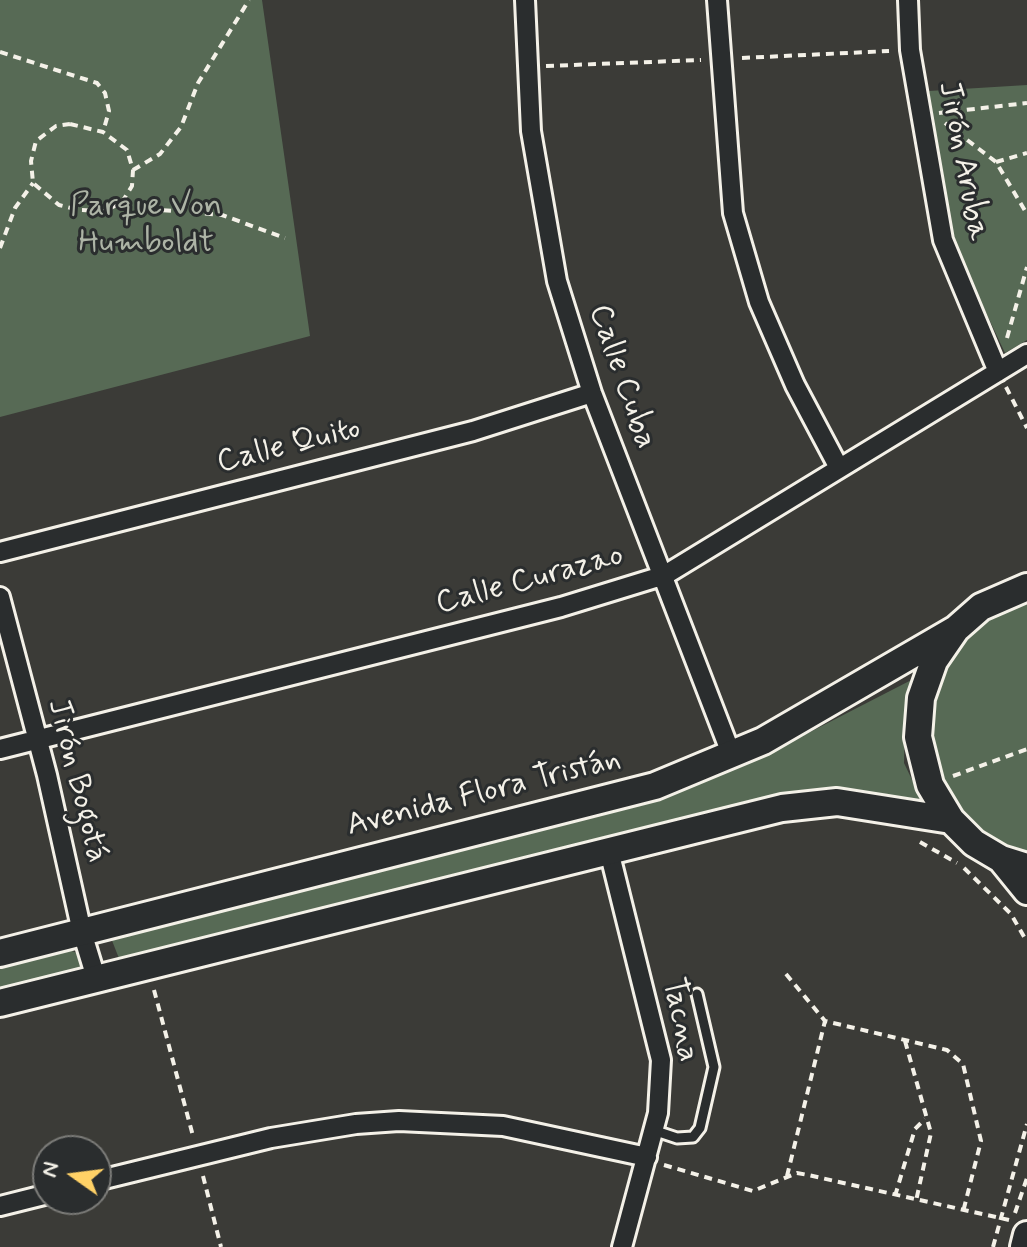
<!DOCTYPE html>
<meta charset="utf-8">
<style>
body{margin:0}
#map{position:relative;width:1027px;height:1247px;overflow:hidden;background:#3b3b37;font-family:Mynerve,sans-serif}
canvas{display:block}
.north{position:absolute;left:32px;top:1135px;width:80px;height:80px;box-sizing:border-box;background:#2a2d2e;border:2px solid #7b7b78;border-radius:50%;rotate:284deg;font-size:22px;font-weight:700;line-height:32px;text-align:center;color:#f4f1e8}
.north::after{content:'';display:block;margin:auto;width:28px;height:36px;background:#ffd166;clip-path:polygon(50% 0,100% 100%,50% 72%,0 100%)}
</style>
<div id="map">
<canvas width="1027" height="1247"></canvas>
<div class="north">N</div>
</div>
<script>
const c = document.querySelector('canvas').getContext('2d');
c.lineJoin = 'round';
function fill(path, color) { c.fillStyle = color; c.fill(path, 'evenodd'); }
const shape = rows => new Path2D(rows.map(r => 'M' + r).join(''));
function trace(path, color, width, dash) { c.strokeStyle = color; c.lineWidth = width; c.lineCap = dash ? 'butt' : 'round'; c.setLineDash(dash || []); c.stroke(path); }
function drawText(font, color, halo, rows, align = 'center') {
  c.font = font + ' Mynerve,sans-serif'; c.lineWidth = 6; c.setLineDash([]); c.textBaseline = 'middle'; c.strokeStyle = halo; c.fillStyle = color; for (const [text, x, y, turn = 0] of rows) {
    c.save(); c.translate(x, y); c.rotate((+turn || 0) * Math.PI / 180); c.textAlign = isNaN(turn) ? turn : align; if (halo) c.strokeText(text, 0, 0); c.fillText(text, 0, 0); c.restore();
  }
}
fill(shape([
 [0,0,262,0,310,336,0,417],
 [1027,85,1027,340,1005,353,951,238,929,91],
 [1027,599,1027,854,1013,851,981,832,955,804,943,780,930,733,934,695,948,659,972,629,1003,607],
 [923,674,905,717,904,763,925,807,866,792,790,793,120,961,111,938,748,764],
 [67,949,82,955,84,964,73,972,0,991,0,966]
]), '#576a55');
const lane = shape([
 [653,1130,677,1138,693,1137,700,1128,714,1067,697,994]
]);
const street = shape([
 [525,0,531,131,557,281,592,393,732,756],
 [717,0,733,213,759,302,795,385,838,466],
 [908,0,910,50,943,240,998,372],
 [0,552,473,431,592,393],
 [0,597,47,775,82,932,96,978],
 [0,749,561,607,665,575,1027,354],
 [609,851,661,1060,658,1113,622,1247],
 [96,1181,271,1138,356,1124,399,1121,503,1126,647,1157],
 [0,1206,48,1194]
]);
const secondary = shape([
 [1027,587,981,607,956,629,934,661,921,698,918,737,930,785,951,820,974,843,1001,859,1027,867],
 [1001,859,1027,891],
 [0,953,655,786,763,741,956,629],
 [0,1003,782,808,837,802,951,820],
 [1024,1247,1027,1235]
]);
trace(lane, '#f4f1e8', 15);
trace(street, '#f4f1e8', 24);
trace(secondary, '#f4f1e8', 32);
trace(shape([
 [0,52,97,83,105,93,109,111,103,132],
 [742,58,889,51],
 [546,66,701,60],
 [939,113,1027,103],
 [945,123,996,162,1027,214],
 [70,124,103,132,127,150,133,170,132,186,122,202,105,211,79,210,59,205,33,183,31,161,36,141,56,126,70,124],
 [996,162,1027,153],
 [133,170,160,154,181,127,198,83,249,0],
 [122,202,149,209,222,215,285,238],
 [0,248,15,208,33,183],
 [1007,338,1027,267],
 [1006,387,1027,428],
 [953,776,1027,749],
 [920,842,957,863],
 [964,868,1011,914,1027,942],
 [786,974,825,1021],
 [154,990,193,1136],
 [905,1041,931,1133,916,1201],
 [664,1165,753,1191,797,1173,808,1175,1009,1220],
 [203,1176,221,1247],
 [787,1176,825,1021,947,1050,963,1064,981,1141,963,1212],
 [895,1196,915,1129,925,1119],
 [1015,1213,1027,1178],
 [993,1247,1027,1124]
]), '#f4f1e8', 4, [8, 6]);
trace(lane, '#2a2d2e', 9);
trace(street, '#2a2d2e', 18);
trace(secondary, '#2a2d2e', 26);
drawText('32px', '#f4f1e8', '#2a2d2e', [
 ["Jirón Aruba",962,161,79],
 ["Calle Cuba",621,377,71],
 ["Calle Quito",289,447,-14],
 ["Calle Curazao",530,581,-15],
 ["Jirón Bogotá",76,781,76],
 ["Avenida Flora Tristán",484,794,-14],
 ["Tacna",679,1020,79]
]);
drawText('32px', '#adb4a6', '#2a2d2e', [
 ["Parque Von",146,207],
 ["Humboldt",146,244]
]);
</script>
